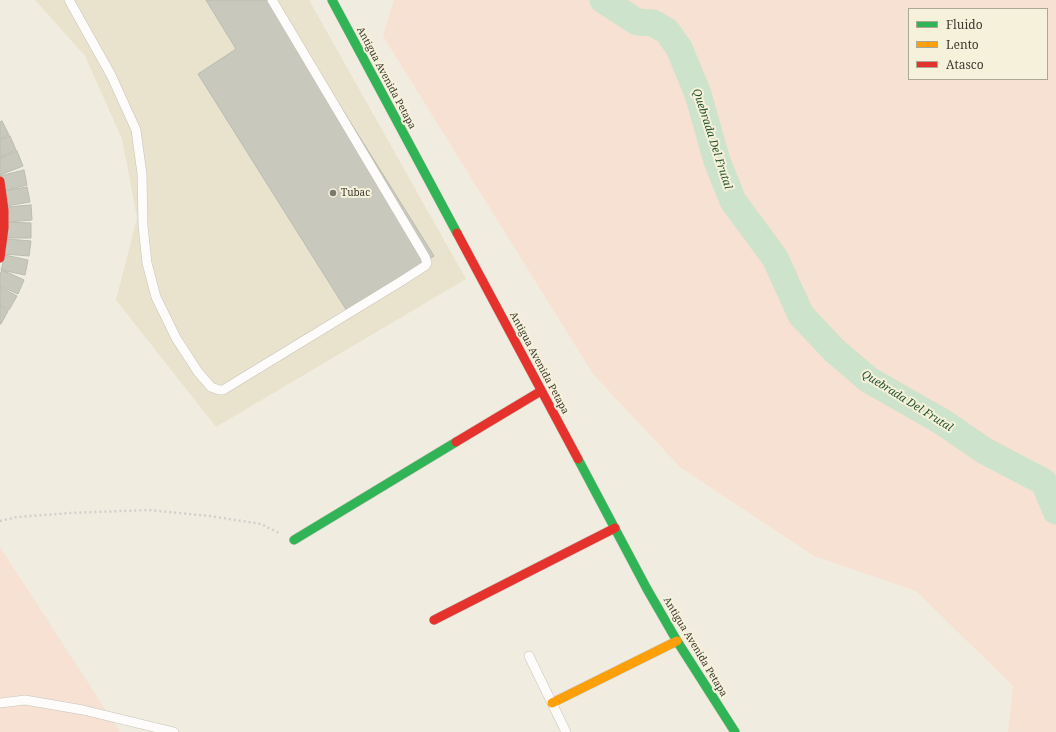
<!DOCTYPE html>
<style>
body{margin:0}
#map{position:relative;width:1056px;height:732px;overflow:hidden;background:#f0ede0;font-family:"Noto Serif",serif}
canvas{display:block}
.legend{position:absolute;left:908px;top:8px;width:140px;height:72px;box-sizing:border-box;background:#f6f1da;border:1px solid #aca896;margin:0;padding:5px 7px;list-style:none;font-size:12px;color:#3c3a31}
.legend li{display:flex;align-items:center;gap:8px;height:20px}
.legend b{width:20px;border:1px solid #aca896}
</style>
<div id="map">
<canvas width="1056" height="732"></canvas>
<ul class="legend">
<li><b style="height:5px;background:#30b455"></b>Fluido</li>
<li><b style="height:5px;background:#ff9f0a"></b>Lento</li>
<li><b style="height:5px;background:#e5322d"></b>Atasco</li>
</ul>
</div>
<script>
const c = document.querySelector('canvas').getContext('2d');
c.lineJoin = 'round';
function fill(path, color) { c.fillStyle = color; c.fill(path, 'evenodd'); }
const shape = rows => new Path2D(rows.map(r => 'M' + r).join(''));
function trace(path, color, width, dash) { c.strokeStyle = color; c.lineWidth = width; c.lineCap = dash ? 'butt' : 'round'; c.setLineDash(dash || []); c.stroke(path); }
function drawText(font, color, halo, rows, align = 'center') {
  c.font = font + ' "Noto Serif",serif'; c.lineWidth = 4; c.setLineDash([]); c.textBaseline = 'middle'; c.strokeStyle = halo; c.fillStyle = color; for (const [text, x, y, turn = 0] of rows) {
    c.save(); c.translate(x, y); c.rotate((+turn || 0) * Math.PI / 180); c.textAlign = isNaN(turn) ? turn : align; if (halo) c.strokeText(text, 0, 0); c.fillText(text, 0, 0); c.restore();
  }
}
fill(shape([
 [35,0,309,0,466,279,216,427,116,300,137,218,122,139,85,56]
]), '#e9e3cd');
fill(shape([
 [394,0,1056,0,1056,732,1008,732,1013,686,916,591,814,556,681,468,593,374,383,36],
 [909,9,1047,9,1047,79,909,79],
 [0,547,120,732,0,732]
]), '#f7e1d2');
trace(shape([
 [603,0,637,22,653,23,667,31,679,48,698,94,717,161,733,201,775,258,801,315,835,351,869,380,941,421,985,451,1044,482,1056,511]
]), '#cee3cb', 27);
const building = shape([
 [206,0,274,0,434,256,347,311,198,74,236,49,206,0],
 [2,121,9,135,0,139,0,122,2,121],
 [10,136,16,150,0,157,0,140,10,136],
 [17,151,23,166,0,175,0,158,17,151],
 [24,170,27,185,3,191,0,176,24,170],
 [27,187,30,202,6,206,4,191,27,187],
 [31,205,32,220,7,222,6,207,31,205],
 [7,222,31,223,31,238,7,238,7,222],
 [7,239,31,241,29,256,5,254,7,239],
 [5,255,28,260,25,275,1,270,5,255],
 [2,270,24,280,18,294,0,286,0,274,2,270],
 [0,287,17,296,9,310,0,305,0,287],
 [0,306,8,311,1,324,0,324,0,306]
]);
fill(building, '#c8c9bc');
trace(building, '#bbbbb1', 1);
const lane = shape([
 [69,0,111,75,136,130,142,174,143,226,147,263,156,297,176,338,198,372,211,387,219,390,223,390,400,282,425,266,427,263,425,257,272,0],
 [529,656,566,732],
 [0,703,25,700,83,710,174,732]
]);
const fast = shape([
 [332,0,457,233],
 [578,459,647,589,677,641,735,732],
 [294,540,456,442]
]);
const slow = shape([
 [552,703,677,641]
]);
const jam = shape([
 [0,181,4,210,4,228,0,258],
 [457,233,578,459],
 [456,442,541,391],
 [434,620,615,528]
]);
trace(lane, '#c6c3b9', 10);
trace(fast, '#c6c3b9', 10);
trace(slow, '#c6c3b9', 10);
trace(jam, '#c6c3b9', 10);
trace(shape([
 [0,521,17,517,70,513,148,510,210,516,261,524,279,533]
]), '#d1cfcc', 2.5, [2, 3]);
trace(lane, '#fdfcfa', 9);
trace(fast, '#30b455', 9);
trace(slow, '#ff9f0a', 9);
trace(jam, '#e5322d', 9);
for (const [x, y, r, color] of [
 [333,193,4,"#7b796e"]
]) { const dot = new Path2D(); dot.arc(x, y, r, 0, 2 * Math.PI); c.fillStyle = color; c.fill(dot); trace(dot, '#f6f1da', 1.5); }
drawText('10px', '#3c3a31', '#f6f1da', [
 ["Antigua Avenida Petapa",386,78,62],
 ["Antigua Avenida Petapa",539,363,62],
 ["Antigua Avenida Petapa",695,647,59]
]);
drawText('10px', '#3c3a31', '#f6f1da', [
 ["Tubac",341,193]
], 'left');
drawText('italic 11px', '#23532c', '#f6f1da', [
 ["Quebrada Del Frutal",712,139,72],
 ["Quebrada Del Frutal",907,401,32]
]);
</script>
